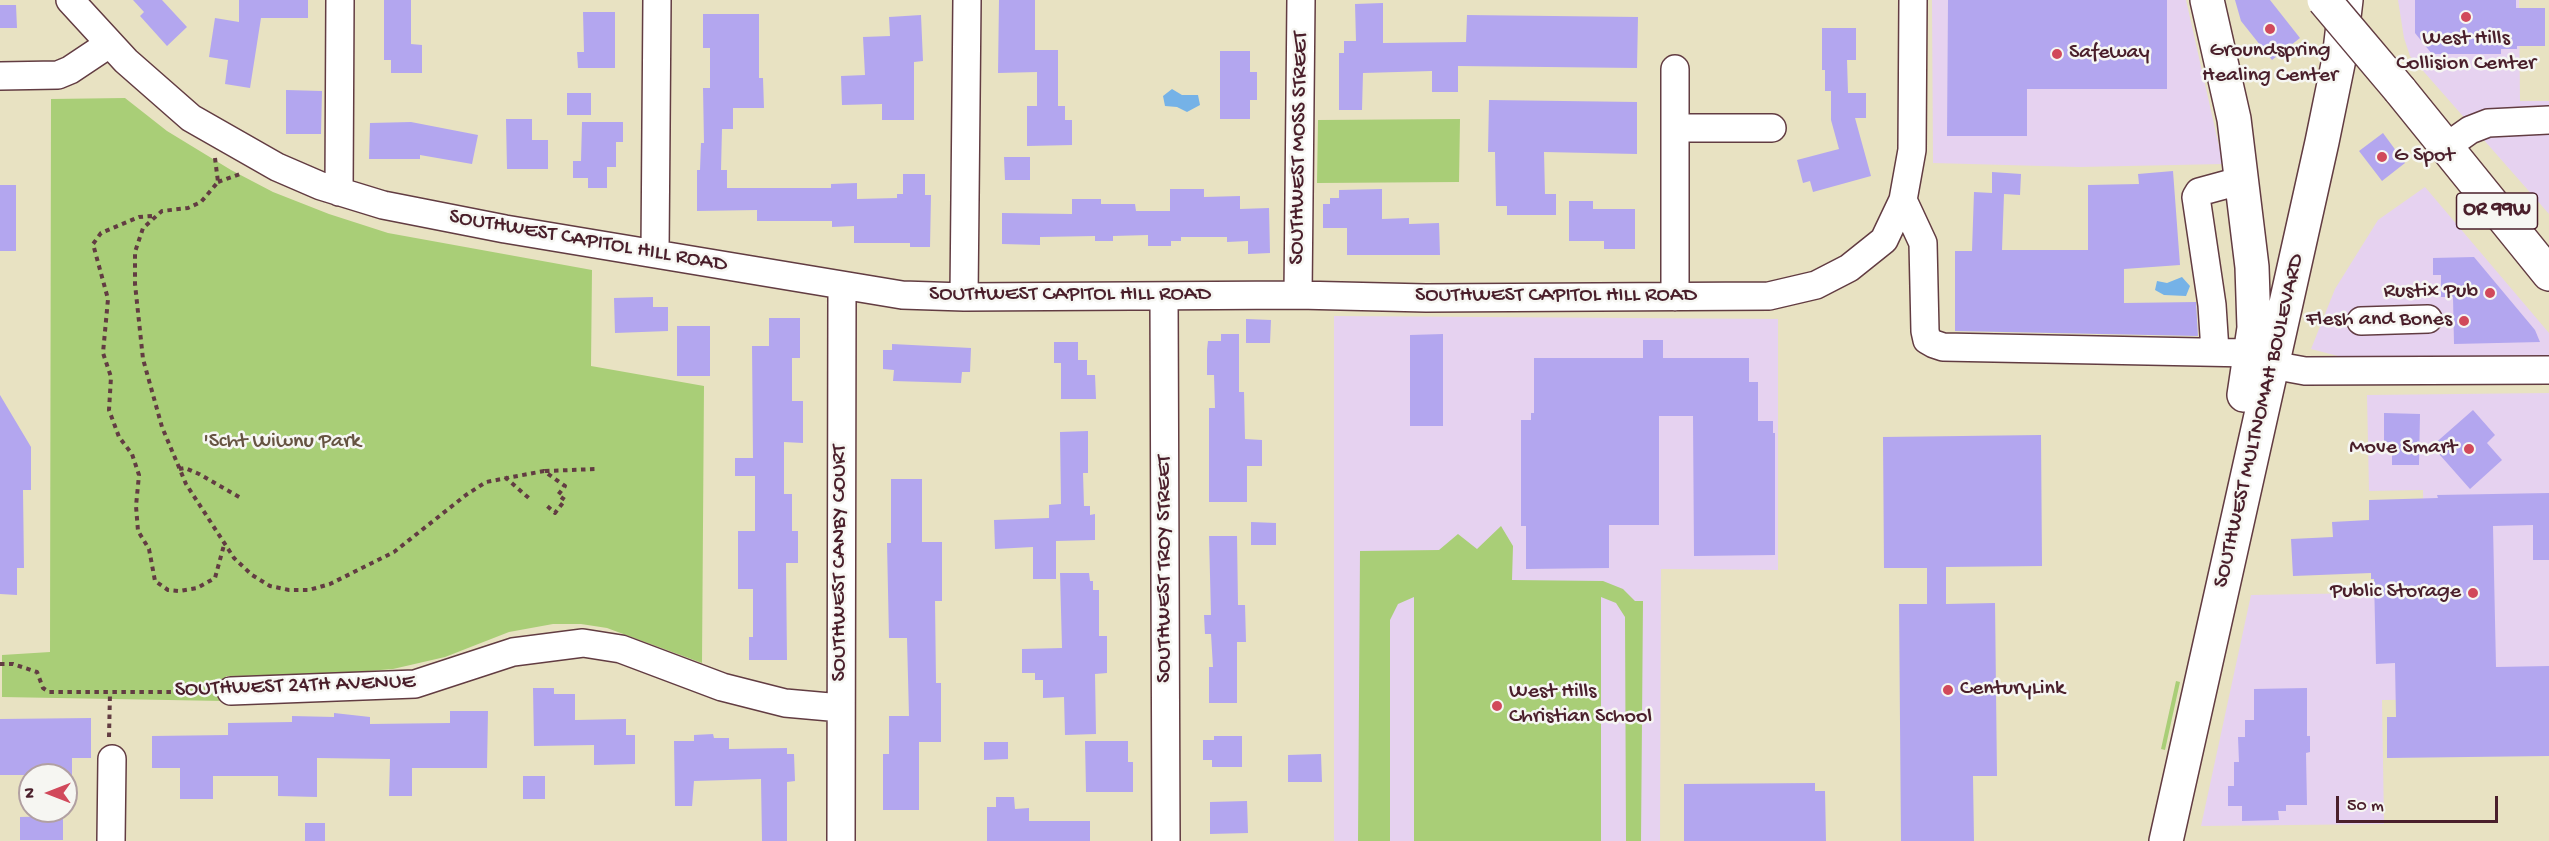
<!DOCTYPE html>
<style>
body{margin:0}
#map{position:relative;width:2549px;height:841px;overflow:hidden;background:#e8e2c2;font-family:"Gochi Hand",sans-serif}
canvas{display:block}
.north{position:absolute;left:18px;top:763px;width:60px;height:60px;box-sizing:border-box;background:#f6f6f2;border:2px solid #b1a0a2;border-radius:50%;rotate:270deg;font-size:16px;font-weight:700;line-height:24px;text-align:center;color:#4a1f2b}
.north::after{content:'';display:block;margin:auto;width:21px;height:27px;background:#d1495b;clip-path:polygon(50% 0,100% 100%,50% 72%,0 100%)}
.scale{position:absolute;left:2336px;top:796px;width:162px;height:27px;box-sizing:border-box;border:3px solid #4a1f2b;border-top:0;padding-left:8px;font-size:18px;line-height:21px;white-space:nowrap;color:#4a1f2b;-webkit-text-stroke:4px #f6f6f2;paint-order:stroke}
</style>
<div id="map">
<canvas width="2549" height="841"></canvas>
<div class="north">N</div>
<div class="scale">50 m</div>
</div>
<script>
const c = document.querySelector('canvas').getContext('2d');
c.lineJoin = 'round';
function fill(path, color) { c.fillStyle = color; c.fill(path, 'evenodd'); }
const shape = rows => new Path2D(rows.map(r => 'M' + r).join(''));
function trace(path, color, width, dash) { c.strokeStyle = color; c.lineWidth = width; c.lineCap = dash ? 'butt' : 'round'; c.setLineDash(dash || []); c.stroke(path); }
function drawText(font, color, halo, rows, align = 'center') {
  c.font = font + ' "Gochi Hand",sans-serif'; c.lineWidth = 5; c.setLineDash([]); c.textBaseline = 'middle'; c.strokeStyle = halo; c.fillStyle = color; for (const [text, x, y, turn = 0] of rows) {
    c.save(); c.translate(x, y); c.rotate((+turn || 0) * Math.PI / 180); c.textAlign = isNaN(turn) ? turn : align; if (halo) c.strokeText(text, 0, 0); c.fillText(text, 0, 0); c.restore();
  }
}
fill(shape([
 [1932,0,2186,0,2223,164,2079,167,1933,163],
 [2398,0,2519,0,2520,101,2549,101,2549,214,2410,56,2404,38],
 [2425,187,2549,333,2549,355,2537,360,2380,361,2338,356,2311,349,2335,289,2378,220],
 [1334,316,1778,319,1778,570,1661,569,1660,841,1334,841],
 [2549,393,2549,698,2382,700,2384,824,2201,826,2251,595,2425,592,2423,490,2369,491,2367,395]
]), '#e6d2f0');
fill(shape([
 [125,98,167,131,231,170,273,192,329,214,388,233,592,270,591,366,704,386,702,663,607,628,581,624,553,624,509,632,445,657,393,669,317,675,226,676,224,701,2,697,2,655,50,652,51,99],
 [1460,119,1459,182,1317,183,1318,120],
 [1501,526,1513,546,1512,580,1603,581,1623,589,1635,601,1643,601,1641,841,1626,841,1625,617,1616,603,1601,597,1601,841,1414,841,1414,597,1398,604,1390,620,1390,841,1358,841,1360,551,1439,550,1458,534,1477,549],
 [2176,681,2180,682,2165,750,2161,749]
]), '#a9ce77');
fill(shape([
 [1172,89,1182,95,1198,95,1200,105,1187,112,1177,107,1165,106,1163,96],
 [2182,277,2190,286,2186,296,2164,295,2155,290,2157,281,2167,283]
]), '#75b2e7');
fill(shape([
 [133,0,162,0,187,27,167,46,140,16,144,12],
 [239,0,308,0,308,18,261,18,250,88,225,84,228,60,209,57,215,18,239,22],
 [384,0,411,0,411,44,422,45,422,73,391,73,391,60,384,60],
 [999,0,1035,0,1035,50,1058,50,1058,106,1065,106,1065,120,1072,120,1072,145,1027,146,1027,106,1037,106,1037,72,998,73],
 [1948,0,2167,0,2167,89,2027,89,2027,136,1947,136],
 [2235,0,2270,0,2300,38,2272,60,2241,21],
 [2415,0,2516,0,2516,8,2545,8,2545,46,2517,46,2517,49,2501,49,2501,54,2432,54,2415,33],
 [1383,3,1383,43,1466,42,1467,15,1638,17,1637,68,1458,66,1458,92,1432,92,1432,71,1363,73,1362,110,1339,110,1339,53,1344,53,1344,41,1356,41,1355,4],
 [0,5,16,5,17,28,0,28],
 [583,12,615,12,615,68,578,68,577,52,584,52],
 [703,14,759,14,759,78,763,78,764,108,733,108,733,129,722,129,721,170,727,170,727,188,831,188,831,184,857,183,857,199,897,198,897,194,903,194,903,174,925,174,925,195,931,195,930,247,910,247,910,243,854,243,854,226,832,227,832,221,757,221,757,210,697,211,697,170,700,170,701,143,704,143,703,88,710,88,710,48,703,48],
 [921,15,923,61,914,62,914,120,882,120,882,104,842,105,841,76,865,75,863,37,890,36,889,17],
 [1822,28,1856,28,1856,60,1847,60,1848,93,1866,93,1866,118,1855,118,1871,176,1813,192,1810,181,1803,183,1797,160,1839,149,1831,120,1831,91,1825,91,1825,70,1822,70],
 [1220,51,1250,51,1250,72,1257,72,1257,100,1250,100,1250,119,1220,119],
 [286,90,322,91,321,134,286,134],
 [567,93,591,93,591,115,567,115],
 [1489,100,1637,102,1637,154,1544,152,1545,194,1556,194,1556,215,1507,215,1507,206,1496,206,1495,152,1488,152],
 [506,119,532,119,532,140,548,140,548,169,507,169],
 [411,122,478,135,472,164,420,155,420,159,369,159,370,123],
 [582,122,623,122,623,142,616,142,616,167,607,167,607,188,588,188,588,178,573,178,573,161,581,161],
 [2383,133,2405,163,2382,181,2359,151],
 [1004,157,1030,157,1030,180,1005,180],
 [2173,171,2180,265,2124,269,2124,303,2196,302,2198,336,1955,331,1955,251,1972,251,1974,192,1992,193,1992,172,2021,174,2020,195,2004,194,2002,250,2088,250,2088,185,2139,184,2138,174],
 [0,185,16,185,16,251,0,251],
 [1170,189,1204,189,1204,197,1240,196,1240,209,1269,208,1270,253,1248,254,1248,241,1227,242,1227,237,1181,237,1181,241,1171,241,1171,246,1148,246,1148,235,1113,236,1113,241,1095,241,1095,236,1040,237,1040,245,1002,244,1002,213,1072,214,1072,199,1101,199,1101,204,1135,204,1136,211,1170,211],
 [1382,189,1382,219,1409,218,1409,224,1439,223,1440,255,1347,255,1347,228,1323,228,1323,204,1330,204,1330,198,1339,198,1339,190],
 [1569,201,1593,201,1593,209,1635,209,1635,249,1604,249,1604,241,1569,241],
 [2474,257,2535,330,2540,342,2454,344,2453,297,2441,297,2441,275,2433,275,2433,258],
 [653,297,653,307,668,307,668,331,615,333,614,298],
 [769,318,800,318,800,358,792,358,792,401,803,401,803,443,784,442,784,494,792,494,792,531,798,531,798,563,786,563,787,660,749,660,749,637,753,637,753,589,738,589,738,531,755,531,755,476,735,476,735,458,753,458,752,346,769,346],
 [1246,319,1271,320,1270,343,1246,343],
 [677,326,710,326,710,376,677,376],
 [1221,334,1239,334,1239,392,1244,392,1245,439,1262,440,1262,466,1247,466,1247,502,1209,502,1209,408,1215,408,1214,375,1207,375,1207,350,1208,341,1221,341],
 [1443,334,1443,426,1410,426,1410,335],
 [1643,340,1663,340,1663,358,1749,358,1749,382,1758,382,1758,421,1773,421,1773,433,1775,433,1775,555,1694,556,1693,416,1659,416,1659,525,1609,525,1609,568,1526,569,1526,526,1521,526,1521,420,1531,420,1531,413,1534,413,1534,358,1643,358],
 [1054,342,1078,342,1078,360,1087,360,1087,375,1095,375,1096,399,1061,399,1061,363,1054,363],
 [892,344,971,348,970,372,962,372,961,383,893,381,894,370,883,369,883,350,892,350],
 [0,395,31,447,31,490,23,490,24,568,17,568,17,595,0,594],
 [2473,410,2495,435,2487,443,2502,460,2470,489,2432,446],
 [2384,413,2420,414,2419,465,2392,465,2392,442,2384,442],
 [1088,431,1088,473,1083,473,1084,506,1090,506,1090,515,1095,514,1095,540,1056,541,1056,579,1033,579,1033,547,995,549,994,520,1049,518,1049,505,1061,504,1060,432],
 [2041,435,2042,566,1946,567,1946,604,1995,603,1997,776,1973,776,1974,841,1901,841,1899,604,1927,604,1927,568,1884,568,1883,437],
 [891,479,922,479,922,542,942,542,942,601,935,601,936,683,941,683,941,742,919,742,919,810,883,810,883,754,889,754,889,716,909,716,907,638,889,638,887,543,891,543],
 [2549,493,2549,560,2533,560,2533,525,2493,526,2496,667,2549,666,2549,756,2387,758,2387,717,2396,717,2395,663,2376,664,2374,579,2371,579,2371,573,2293,576,2291,539,2333,537,2332,522,2369,520,2369,500,2438,498,2437,495],
 [1251,522,1276,523,1276,545,1251,545],
 [1209,536,1237,536,1238,605,1245,605,1246,642,1237,642,1237,703,1209,703,1209,667,1213,667,1211,634,1205,634,1204,615,1211,615],
 [1060,573,1089,573,1090,581,1093,581,1093,590,1099,590,1099,636,1107,636,1107,673,1095,674,1096,734,1065,735,1064,697,1043,698,1043,680,1035,680,1035,673,1022,673,1022,649,1062,648],
 [533,688,554,688,554,694,575,694,575,720,626,719,626,735,635,735,635,764,594,765,594,745,534,746],
 [2307,688,2307,736,2310,736,2310,752,2306,753,2307,805,2286,805,2286,811,2278,811,2279,820,2242,821,2242,806,2228,806,2228,786,2234,786,2234,762,2239,762,2238,737,2245,737,2245,720,2254,720,2254,689],
 [450,711,488,711,487,768,412,768,412,796,389,796,390,759,317,758,317,797,278,796,278,776,213,776,213,799,180,799,180,768,152,768,152,736,228,735,228,723,292,722,292,716,334,717,334,713,370,717,370,724,450,723],
 [91,718,91,758,72,758,72,775,0,775,0,719],
 [713,734,714,738,729,738,729,749,787,748,787,754,794,754,795,781,787,782,787,841,762,841,761,779,694,781,692,806,675,806,674,741,694,741,694,735],
 [1214,736,1242,736,1242,767,1212,767,1212,760,1203,760,1203,740,1214,740],
 [1085,741,1128,741,1128,762,1133,762,1133,792,1086,792],
 [984,742,1008,742,1008,759,984,760],
 [1321,754,1322,782,1288,782,1288,755],
 [523,776,545,776,545,799,523,799],
 [1815,783,1815,791,1825,791,1826,841,1684,841,1684,784],
 [996,797,1014,797,1015,809,1029,808,1029,821,1090,821,1090,841,987,841,987,807,996,807],
 [1247,801,1248,833,1210,834,1210,802],
 [63,816,63,840,20,840,20,817],
 [305,823,325,823,325,841,305,841]
]), '#b3a6ef');
const minor = shape([
 [70,0,126,61,191,118,277,167,321,186,383,205,505,229,902,295,964,297,1298,295,1426,298,1769,296,1816,285,1849,268,1884,240,1903,200,1912,150,1913,0],
 [0,76,58,75,70,70,109,44],
 [1675,128,1772,128],
 [2446,147,2470,130,2488,123,2549,120],
 [339,192,340,0],
 [1903,200,1923,243,1925,331,1927,340,1934,344,1943,347,2251,353],
 [655,253,657,0],
 [1298,295,1301,0],
 [1164,296,1166,841],
 [964,297,967,0],
 [1675,297,1675,69],
 [2361,321,2428,319],
 [2215,351,2212,305,2196,197,2199,192,2243,180],
 [2272,365,2305,371,2549,370],
 [231,691,415,684,513,652,583,643,621,649,722,687,785,703,841,708],
 [111,841,112,759],
 [841,841,842,286]
]);
const major = shape([
 [2207,0,2234,119,2252,267,2254,328,2244,395],
 [2400,90,2549,274],
 [2166,841,2322,142,2339,59,2346,0]
]);
trace(minor, '#623c42', 30);
trace(major, '#623c42', 36);
trace(shape([
 [215,158,218,182,201,202,188,208,162,211,143,228,135,252,135,284,143,359,162,427,186,484,234,558,252,575,270,586,289,590,309,590,330,584,394,552,466,495,486,482,544,471,565,486,558,495,565,500,555,513,546,505],
 [218,182,243,173],
 [152,216,139,217,101,233,93,244,108,299,103,353,111,377,109,410,119,437,132,454,139,475,136,506,138,531,149,549,155,581,168,590,179,591,197,588,215,578,224,545],
 [179,469,185,468,199,474,241,498],
 [545,471,597,469],
 [505,477,531,500],
 [0,664,13,664,37,672,43,688,49,692,210,692],
 [109,737,110,693]
]), '#623c42', 4, [4.5, 4.5]);
trace(minor, '#fff', 27);
trace(major, '#fff', 33);
const majorBridge = shape([
 [2324,0,2400,90]
]);
trace(majorBridge, '#623c42', 36, []);
trace(majorBridge, '#fff', 33);
for (const [x, y, r, color] of [
 [2466,17,6,"#d1495b"],
 [2270,29,6,"#d1495b"],
 [2057,54,6,"#d1495b"],
 [2382,157,6,"#d1495b"],
 [2490,293,6,"#d1495b"],
 [2464,321,6,"#d1495b"],
 [2469,449,6,"#d1495b"],
 [2473,593,6,"#d1495b"],
 [1948,690,6,"#d1495b"],
 [1497,706,6,"#d1495b"]
]) { const dot = new Path2D(); dot.arc(x, y, r, 0, 2 * Math.PI); c.fillStyle = color; c.fill(dot); trace(dot, '#f6f6f2', 2); }
for (const [x, y, w] of [
 [2497,211,81]
]) { const box = new Path2D(); box.roundRect(x - w / 2, y - 18, w, 36, 4.5); c.fillStyle = '#f6f6f2'; c.fill(box); trace(box, '#4a1f2b', 1.5); }
drawText('bold 21px', '#4a1f2b', null, [
 ["OR 99W",2497,211]
]);
drawText('22px', '#4a1f2b', '#f6f6f2', [
 ["West Hills",2466,40,"center"],
 ["Collision Center",2466,65,"center"],
 ["Groundspring",2270,52,"center"],
 ["Healing Center",2270,77,"center"],
 ["Safeway",2069,54],
 ["G Spot",2394,157],
 ["Rustix Pub",2478,293,"right"],
 ["Flesh and Bones",2452,321,"right"],
 ["Move Smart",2457,449,"right"],
 ["Public Storage",2461,593,"right"],
 ["CenturyLink",1960,690],
 ["West Hills",1509,693],
 ["Christian School",1509,718]
], 'left');
drawText('22px', '#4a1f2b', '#f6f6f2', [
 ["SOUTHWEST MOSS STREET",1300,148,-89],
 ["SOUTHWEST CAPITOL HILL ROAD",588,242,10],
 ["SOUTHWEST CAPITOL HILL ROAD",1070,296],
 ["SOUTHWEST CAPITOL HILL ROAD",1556,297],
 ["SOUTHWEST MULTNOMAH BOULEVARD",2260,421,-77],
 ["SOUTHWEST CANBY COURT",841,563,-90],
 ["SOUTHWEST TROY STREET",1166,569,-90],
 ["SOUTHWEST 24TH AVENUE",295,687,-2]
]);
drawText('22px', '#665442', '#f6f6f2', [
 ["'Scht Wiwnu Park",282,443]
]);
</script>
